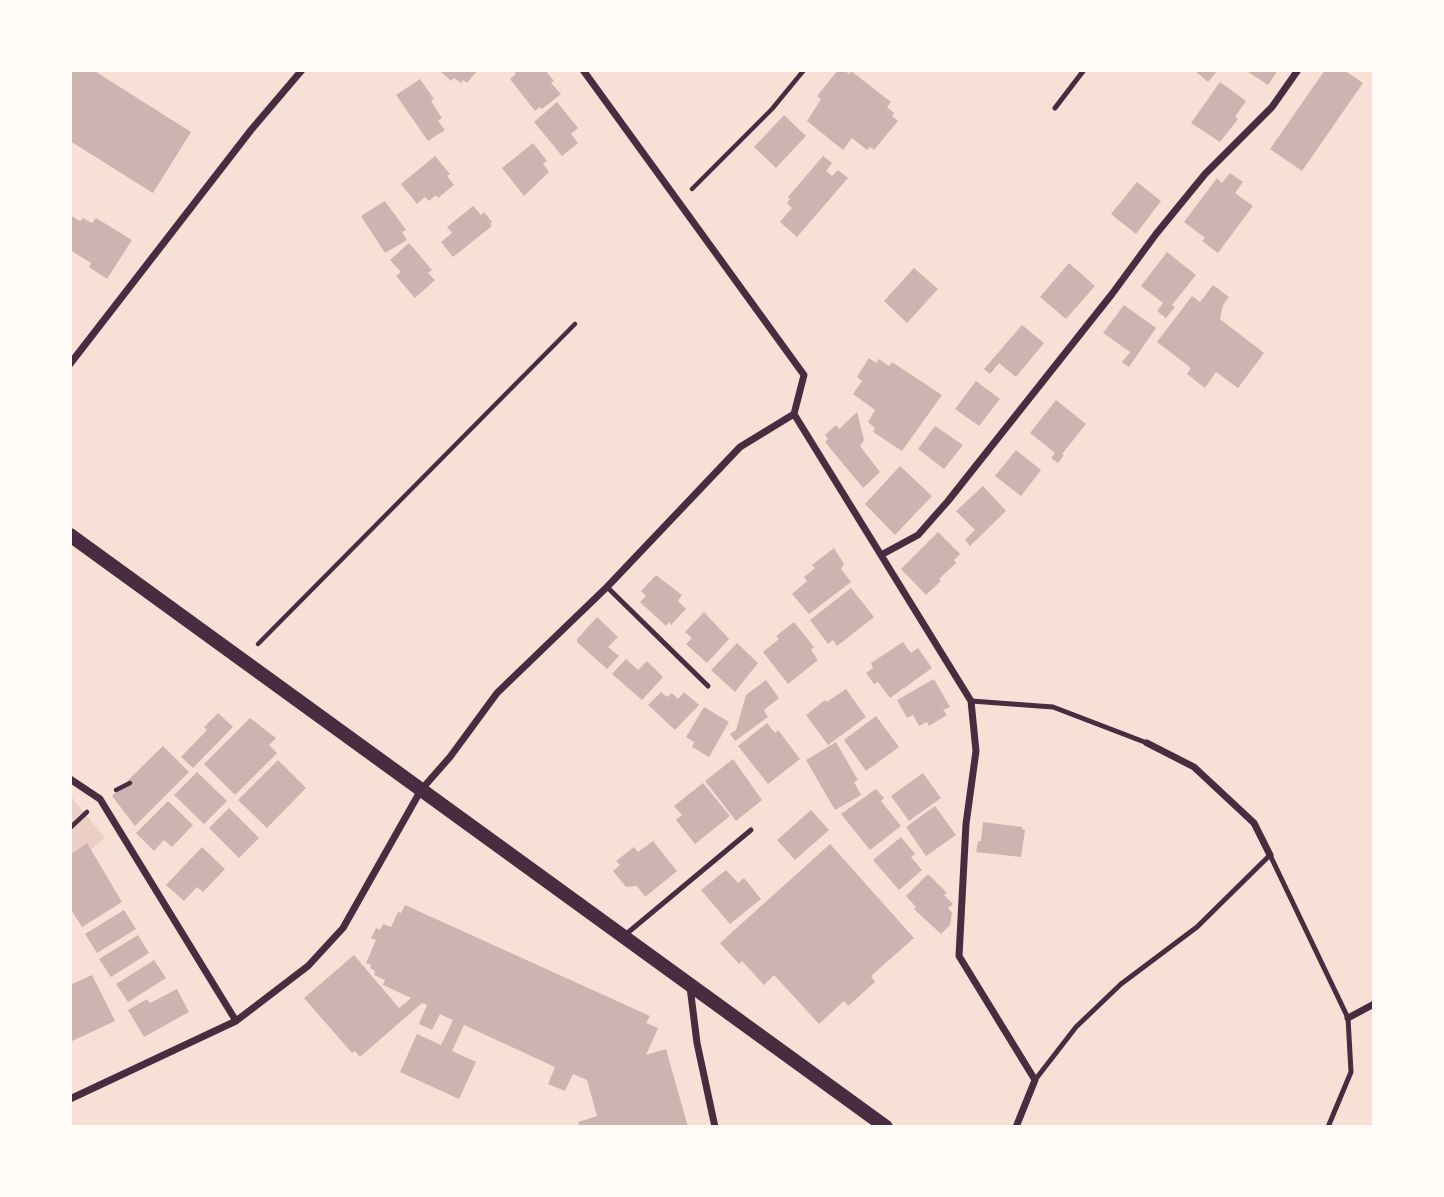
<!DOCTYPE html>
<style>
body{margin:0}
#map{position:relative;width:1444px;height:1197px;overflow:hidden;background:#f7e1d7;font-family:"Noto Sans",sans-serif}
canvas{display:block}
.frame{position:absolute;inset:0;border:72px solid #fffaf5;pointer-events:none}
</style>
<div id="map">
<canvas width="1444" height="1197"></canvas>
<div class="frame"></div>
</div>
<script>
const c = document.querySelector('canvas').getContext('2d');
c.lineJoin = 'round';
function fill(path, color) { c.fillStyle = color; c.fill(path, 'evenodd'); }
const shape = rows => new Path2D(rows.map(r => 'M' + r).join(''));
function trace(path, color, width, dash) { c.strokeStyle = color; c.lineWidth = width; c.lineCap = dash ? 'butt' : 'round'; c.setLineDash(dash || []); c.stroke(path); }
fill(shape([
 [70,795,105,838,70,867]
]), '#ebcfc5');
fill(shape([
 [74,70,93,70,191,132,153,193,70,141,70,76],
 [439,70,478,70,467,83,463,80,461,83,454,78,451,81],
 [513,70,545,70,554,81,551,83,561,94,542,109,540,107,535,111,510,79,516,74],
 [838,70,844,70,849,74,851,71,891,102,887,107,894,113,892,116,898,121,874,150,870,147,867,150,852,138,843,150,807,121,821,99,817,96],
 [1194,70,1218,70,1208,82],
 [1245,70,1278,70,1268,85],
 [1325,70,1344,70,1363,83,1302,171,1270,149],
 [420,79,434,99,431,101,442,118,438,121,445,130,428,141,396,95],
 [1220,82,1246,101,1235,117,1238,119,1220,142,1191,123],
 [557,102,578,128,571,134,578,143,562,156,534,122],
 [784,115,806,136,776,168,754,147],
 [533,143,547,161,543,164,549,172,524,196,502,168],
 [435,156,450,174,447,176,454,185,438,198,436,195,429,201,425,197,417,204,401,184],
 [823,156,832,163,826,171,832,176,838,170,848,178,797,237,780,222,792,208,787,203,790,199,788,197],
 [1230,173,1243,182,1235,193,1253,206,1218,253,1202,241,1205,238,1184,222,1217,178,1222,183],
 [1137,182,1161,201,1136,234,1111,214],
 [385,201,406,230,402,232,407,240,385,253,361,216],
 [473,206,481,215,484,212,492,222,490,224,492,226,453,257,441,242,452,233,447,227],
 [70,215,80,221,83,218,92,223,96,218,132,240,107,279,89,267,91,263,70,250],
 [409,243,432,270,428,273,435,280,415,298,396,276,401,272,390,260],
 [1167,252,1196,275,1172,305,1175,307,1166,318,1157,311,1163,303,1141,286],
 [1069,263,1095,286,1066,319,1040,297],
 [914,268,938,289,907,323,884,301],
 [1213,285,1229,297,1223,305,1220,319,1264,353,1238,388,1216,372,1205,388,1187,374,1191,368,1157,342,1192,296,1200,302],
 [1124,305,1156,328,1129,367,1122,362,1130,352,1103,333],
 [1022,325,1044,343,1016,377,999,363,990,374,984,369],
 [869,358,876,363,879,359,889,366,892,362,942,395,902,451,873,432,875,428,868,422,875,410,853,394,862,381,857,377],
 [976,381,1000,399,979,426,955,409],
 [1056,400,1086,424,1062,454,1064,455,1058,463,1051,458,1055,453,1030,433],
 [857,412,864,440,860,446,880,472,863,488,825,442,828,439,825,435,836,425,839,429],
 [935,426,963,445,944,469,918,449],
 [1016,450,1041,470,1021,496,995,476],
 [900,466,932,496,895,535,865,504],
 [983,486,1006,511,970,546,965,540,975,530,956,511],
 [938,532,960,554,954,560,956,563,939,579,941,581,926,595,901,569],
 [834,548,844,564,841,569,851,582,809,614,792,594,807,581,804,577,815,568,812,565],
 [656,575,682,595,678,601,686,609,671,625,669,622,666,626,640,602,646,596,641,591],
 [851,588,874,617,837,646,833,640,828,644,810,620],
 [704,612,729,639,707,663,686,644,692,638,685,632],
 [597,617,618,637,608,647,619,656,607,669,577,642,577,639],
 [794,622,814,647,811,650,818,660,788,684,763,652,779,639,776,636],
 [903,642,911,653,918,648,932,668,890,698,878,682,874,684,866,673,873,668,871,663],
 [737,643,758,663,735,692,711,670],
 [626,659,638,670,647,661,663,677,642,700,612,674],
 [934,679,950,707,943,710,947,715,929,726,927,722,919,726,913,715,907,718,897,700],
 [766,680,779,698,764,710,768,717,735,741,730,734,736,730,746,695],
 [846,689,866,717,828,745,806,715,825,700,827,702],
 [661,692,667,697,672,693,678,699,684,692,699,705,675,730,648,705],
 [704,707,729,722,709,757,692,747,694,742,686,737],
 [218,713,233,727,193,768,181,757,207,730,204,727],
 [876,716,899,747,866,771,844,740],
 [250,718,276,738,269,745,277,753,235,795,204,764],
 [767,723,775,733,778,730,800,759,768,784,738,746],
 [836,742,858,780,854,782,861,795,835,810,806,760],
 [163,746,189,772,135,826,112,796],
 [733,759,762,800,736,821,705,781],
 [278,760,306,788,267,828,238,800],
 [197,772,227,801,204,824,174,795],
 [923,773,941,798,909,821,891,796],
 [703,783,730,816,695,844,676,820,682,815,674,806],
 [876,789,884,798,881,801,901,826,870,850,841,814],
 [168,801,193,825,172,847,164,840,154,851,136,833],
 [935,806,956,835,926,856,906,827],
 [229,808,259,838,239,858,209,828],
 [811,810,829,830,795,860,777,840],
 [983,822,1022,827,1022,829,1025,830,1021,857,976,852,978,841,981,841],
 [901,837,915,854,911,857,922,870,899,890,873,860],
 [653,841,677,871,645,897,637,886,626,887,613,871,620,865,616,861,634,847,638,852],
 [87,843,122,902,82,927,70,908,70,855],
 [830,844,914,938,871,976,875,982,848,1006,844,1001,819,1024,774,975,764,985,742,961,739,964,720,943],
 [202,847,225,869,203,892,197,887,184,901,166,885],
 [726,870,738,883,744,878,761,899,730,924,701,890],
 [928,874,947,893,944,895,953,904,948,908,952,913,950,925,941,934,914,909,916,907,906,896],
 [405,905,650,1016,646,1023,658,1028,646,1055,666,1049,688,1127,579,1127,578,1122,597,1116,587,1080,573,1074,565,1091,548,1084,555,1067,464,1025,452,1051,476,1062,459,1099,400,1072,417,1034,441,1045,453,1020,440,1014,432,1030,419,1024,427,1005,422,1003,360,1057,355,1051,352,1053,304,998,354,955,399,1008,411,998,383,985,385,980,374,975,375,971,370,968,371,965,366,963,376,940,371,938,376,928,380,930,383,924,391,927,398,912,401,913],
 [124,910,136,929,97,953,85,934],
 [138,935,149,953,111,977,99,959],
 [154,960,166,978,128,1002,116,984],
 [92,975,115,1021,70,1042,70,985],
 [177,989,189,1012,144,1037,128,1010,147,999,150,1003]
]), '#ccb4b1');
trace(shape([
 [692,189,772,109,804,70],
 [258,644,575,324],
 [116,790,130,783],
 [70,828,87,812]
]), '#4a2c40', 4.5);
trace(shape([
 [1055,108,1084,70],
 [607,587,708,686],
 [971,701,1053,707,1147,743],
 [625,935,751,830],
 [1035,1080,1076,1027,1121,984,1197,927,1270,855,1348,1018,1351,1072,1328,1127]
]), '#4a2c40', 5);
trace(shape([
 [583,70,804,375,794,414,971,701,976,751,966,824,959,956,1035,1080,1016,1127],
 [70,364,251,130,302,70],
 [881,555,918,535,948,501,1112,294,1156,234,1205,174,1272,107,1298,70],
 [1147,743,1194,767,1254,823,1270,855],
 [70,779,100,799,236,1021],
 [690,987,697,1043,715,1127],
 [1348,1018,1374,1004],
 [70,1099,236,1021,308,966,343,928,421,790,450,757,497,693,607,587,740,447,794,414]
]), '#4a2c40', 7);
trace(shape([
 [70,535,886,1127]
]), '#4a2c40', 14);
</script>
